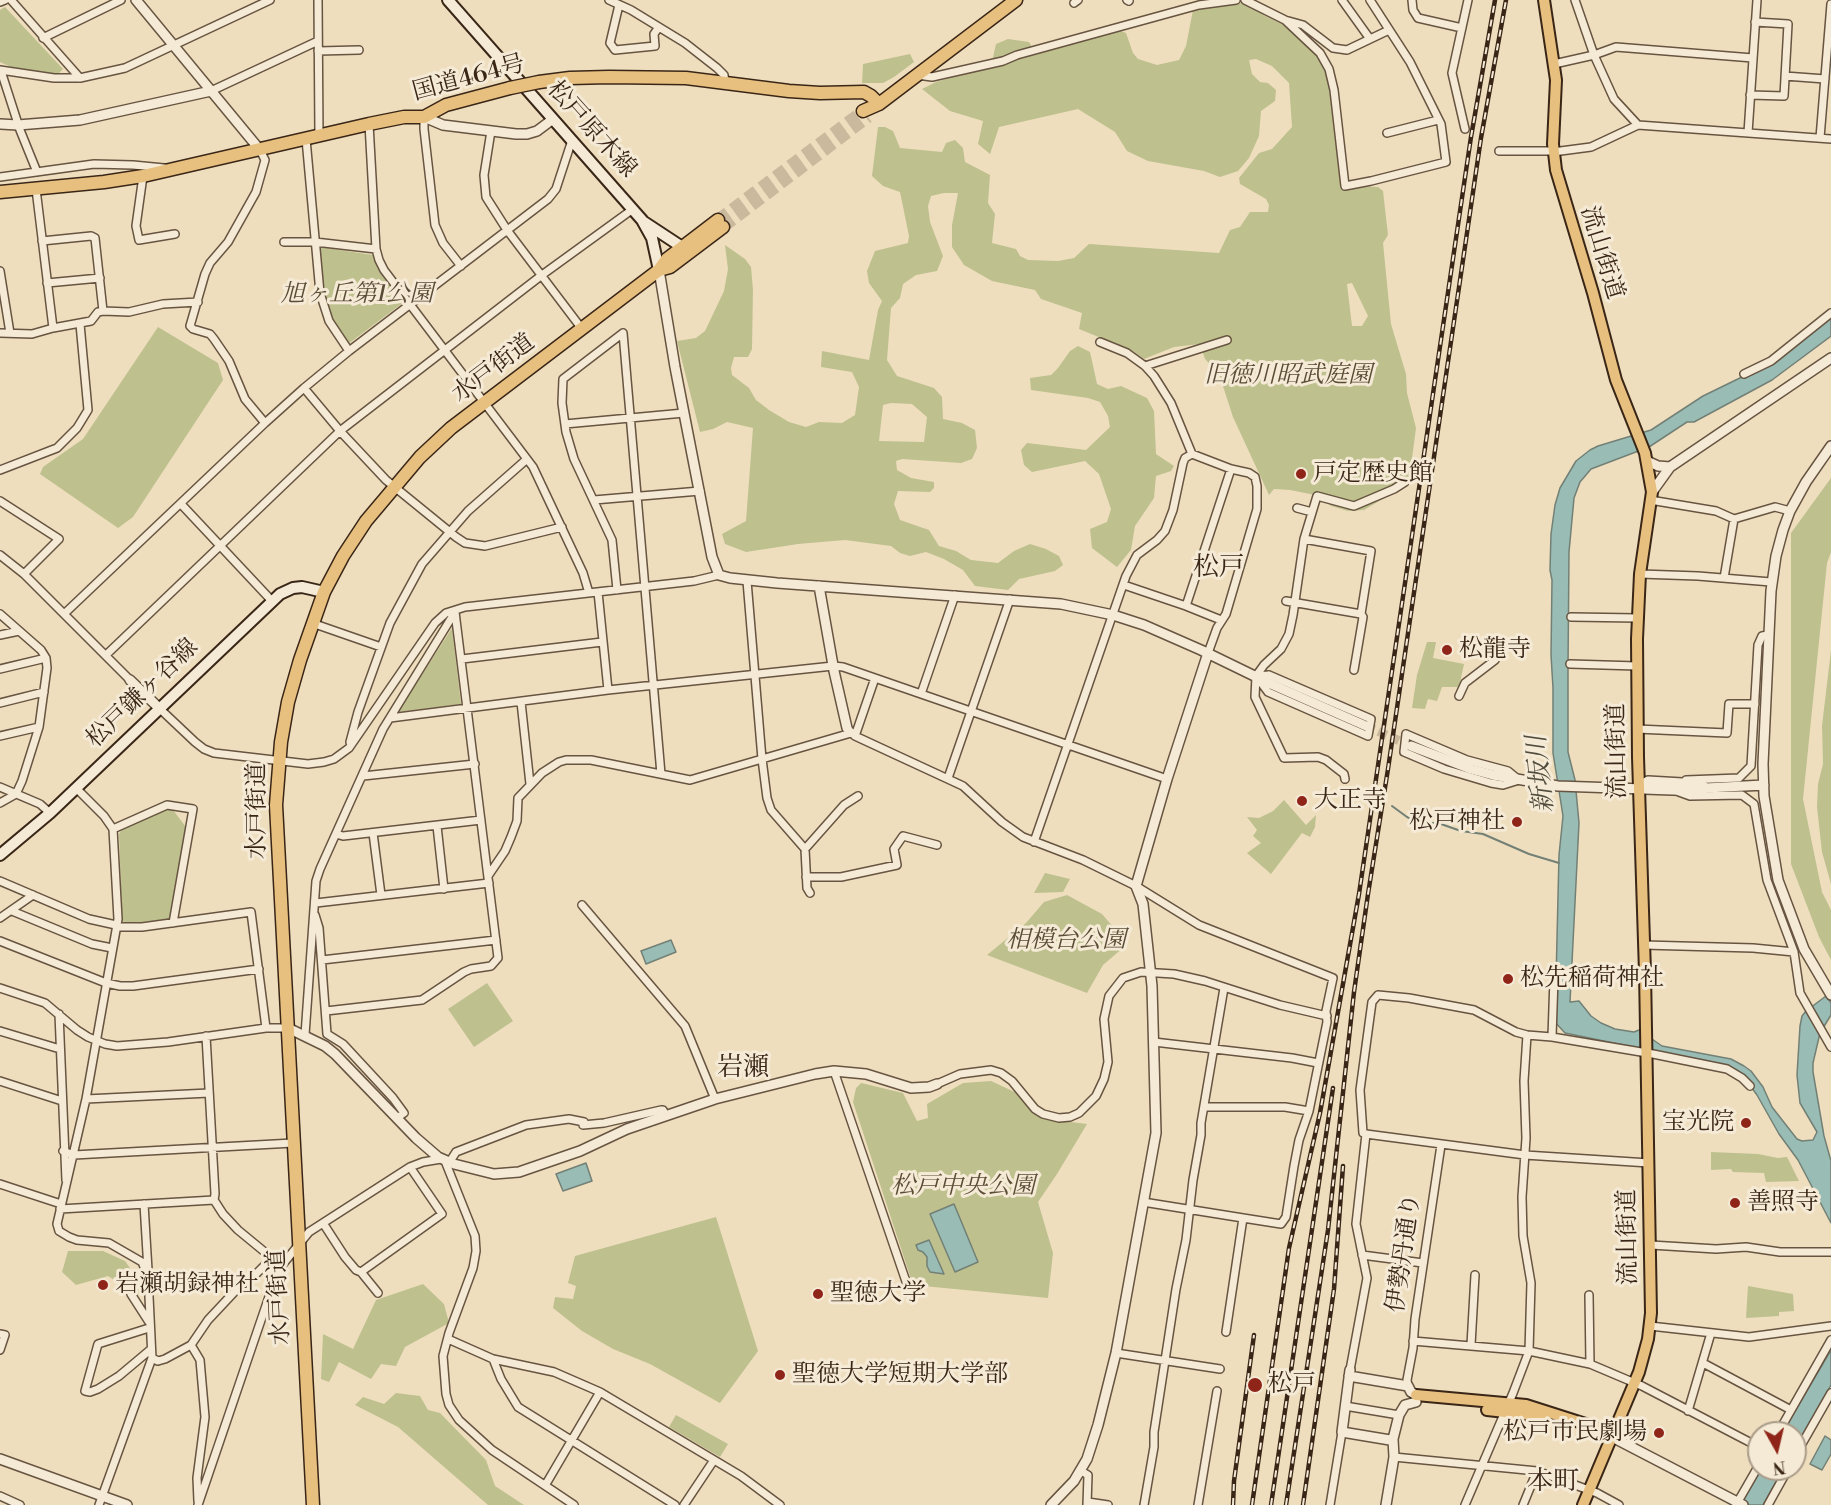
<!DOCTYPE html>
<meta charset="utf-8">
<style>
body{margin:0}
#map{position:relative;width:1831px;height:1505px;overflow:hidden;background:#eedebe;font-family:"Libre Bodoni",serif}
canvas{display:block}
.north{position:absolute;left:1747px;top:1421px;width:60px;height:60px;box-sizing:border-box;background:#f4ead5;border:2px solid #aa9c89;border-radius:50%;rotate:172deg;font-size:16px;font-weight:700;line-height:24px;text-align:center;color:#3a2617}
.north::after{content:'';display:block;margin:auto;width:21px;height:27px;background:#8f2418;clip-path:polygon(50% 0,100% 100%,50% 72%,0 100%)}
</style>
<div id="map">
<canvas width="1831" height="1505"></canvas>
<div class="north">N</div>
</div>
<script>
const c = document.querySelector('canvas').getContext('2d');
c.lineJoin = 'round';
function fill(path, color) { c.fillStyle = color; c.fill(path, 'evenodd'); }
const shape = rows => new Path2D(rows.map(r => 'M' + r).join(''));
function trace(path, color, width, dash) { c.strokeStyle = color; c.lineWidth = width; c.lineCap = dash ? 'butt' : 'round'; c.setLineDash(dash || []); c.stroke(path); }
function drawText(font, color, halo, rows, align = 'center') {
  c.font = font + ' "Libre Bodoni","Noto Serif JP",serif'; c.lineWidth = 6; c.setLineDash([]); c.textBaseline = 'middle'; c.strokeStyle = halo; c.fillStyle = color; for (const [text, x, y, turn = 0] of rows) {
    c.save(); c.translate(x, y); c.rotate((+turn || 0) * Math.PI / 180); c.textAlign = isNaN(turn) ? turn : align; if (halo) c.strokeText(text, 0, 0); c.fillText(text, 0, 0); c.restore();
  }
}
fill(shape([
 [1245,3,1265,16,1294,30,1330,65,1339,96,1346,169,1349,180,1354,186,1378,187,1383,191,1388,235,1383,243,1391,324,1406,374,1407,393,1416,428,1409,481,1403,487,1364,510,1348,511,1331,506,1315,495,1290,490,1274,489,1269,495,1233,417,1219,374,1205,359,1200,344,1174,347,1144,359,1133,351,1079,329,1082,313,1041,299,1035,290,992,281,964,265,952,247,952,225,958,193,944,193,931,196,928,206,930,222,943,256,937,271,916,275,903,284,900,298,891,308,887,360,897,376,934,388,942,397,943,419,962,423,975,430,977,448,972,459,961,463,902,459,896,461,897,470,911,478,934,482,934,488,930,492,898,491,894,504,900,520,929,530,939,546,956,551,971,560,998,563,1014,551,1030,544,1046,549,1059,556,1063,565,1055,571,1019,579,1008,590,975,586,963,570,944,559,926,552,910,556,900,553,891,546,845,540,798,544,746,552,725,544,722,534,746,521,753,428,727,422,713,429,700,432,677,341,696,338,705,331,724,291,728,269,725,245,745,259,751,267,753,290,752,349,748,357,734,357,731,368,732,375,749,388,756,400,769,410,789,422,806,427,819,422,842,423,855,415,859,387,852,372,821,367,822,351,869,360,878,310,882,301,869,283,867,271,875,251,908,243,909,236,900,192,883,186,872,176,878,127,885,127,893,131,900,148,942,152,946,143,955,140,963,148,965,162,990,175,988,203,995,214,992,243,1016,249,1020,256,1028,260,1058,261,1074,258,1089,244,1219,253,1230,230,1240,227,1250,212,1268,212,1269,205,1266,199,1240,184,1239,178,1259,153,1272,149,1292,127,1289,83,1272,66,1256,59,1249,60,1252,74,1260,82,1268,83,1276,90,1275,101,1261,111,1259,136,1249,158,1238,171,1220,177,1204,171,1148,161,1127,151,1115,132,1078,109,999,127,990,154,978,144,983,121,950,111,922,89,936,82,991,66,996,44,1008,39,1029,42,1035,52,1121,31,1126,33,1133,53,1138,59,1157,65,1179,60,1186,46,1193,10,1205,6],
 [1352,283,1368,316,1362,326,1352,326,1347,284],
 [891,403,912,404,927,417,924,442,879,441,883,405],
 [5,7,63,69,56,76,11,67,0,62,0,10],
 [910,54,914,62,894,77,883,83,862,83,863,64],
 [320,247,373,255,379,270,404,302,348,344,332,320,325,302,318,249],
 [158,327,218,363,223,380,133,517,118,528,40,474,43,467,83,439],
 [1078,346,1090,352,1097,384,1108,389,1121,386,1147,398,1154,411,1156,454,1174,466,1171,471,1156,476,1154,498,1135,526,1131,550,1117,567,1092,548,1090,529,1107,522,1111,509,1099,474,1085,461,1032,472,1024,465,1021,450,1027,443,1086,450,1110,427,1108,416,1100,402,1088,398,1031,390,1030,378,1051,375,1058,368,1070,351],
 [1831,478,1831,552,1827,563,1803,799,1822,892,1831,910,1831,960,1819,937,1791,864,1791,533],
 [452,628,461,704,398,712],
 [1427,642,1436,642,1433,658,1464,664,1459,687,1442,687,1437,701,1428,699,1425,709,1412,708,1417,675],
 [1831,650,1831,884,1822,852,1817,807,1818,784,1823,764,1822,726],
 [1284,800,1306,825,1316,815,1315,827,1310,837,1302,833,1271,874,1247,853,1261,843,1253,836,1257,830,1247,817,1259,818,1273,811],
 [168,809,173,810,186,827,169,919,126,924,122,920,119,834,122,829],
 [1045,873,1070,879,1063,892,1034,893],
 [1067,895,1102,914,1121,936,1124,947,1103,965,1087,993,987,955,1026,923,1044,902],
 [487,983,513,1021,474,1047,448,1009],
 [991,1081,1019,1094,1046,1119,1087,1124,1057,1174,1038,1202,1053,1253,1048,1298,913,1285,853,1102,856,1088,861,1083,903,1093,917,1121,928,1118,927,1104,963,1083],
 [1711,1152,1758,1154,1778,1158,1787,1157,1799,1181,1766,1182,1764,1173,1733,1172,1731,1169,1711,1170],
 [716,1217,758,1351,720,1403,650,1364,613,1349,582,1331,553,1308,555,1297,573,1299,576,1286,568,1283,575,1256],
 [68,1251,103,1251,125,1261,140,1282,138,1296,108,1276,76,1285,62,1272],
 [423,1284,444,1304,449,1323,405,1347,396,1366,381,1364,371,1379,339,1362,329,1382,321,1379,323,1334,353,1349,376,1300],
 [1748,1286,1793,1294,1794,1311,1779,1312,1779,1316,1746,1318],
 [396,1393,420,1396,428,1410,440,1413,486,1460,495,1486,524,1505,488,1505,398,1427,355,1405,363,1397,384,1404],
 [676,1415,728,1444,720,1457,669,1427]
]), '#bec08e');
const water = shape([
 [1831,317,1831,336,1772,380,1694,422,1687,422,1649,447,1591,469,1580,482,1574,498,1569,552,1568,666,1568,752,1575,780,1579,823,1570,1002,1579,1001,1591,1016,1601,1023,1615,1029,1634,1032,1639,1030,1662,1046,1731,1059,1744,1066,1751,1071,1763,1087,1772,1107,1797,1139,1802,1141,1813,1140,1817,1132,1800,1103,1797,1075,1800,1026,1802,1016,1806,1011,1826,996,1831,1003,1831,1015,1820,1033,1813,1063,1813,1072,1824,1136,1831,1161,1831,1223,1798,1160,1779,1134,1757,1095,1741,1073,1720,1065,1565,1033,1555,1022,1559,855,1563,816,1553,753,1553,688,1551,655,1552,580,1550,570,1551,534,1555,505,1560,488,1576,461,1590,450,1598,446,1651,430,1703,396,1744,376,1746,377,1779,359,1831,317],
 [671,940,676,952,646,964,641,951,671,940],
 [586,1163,592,1181,563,1191,556,1174,586,1163],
 [954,1204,978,1262,955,1272,930,1214,954,1204],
 [929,1240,944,1274,930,1272,927,1266,927,1257,923,1252,918,1250,916,1245,929,1240],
 [1831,1350,1831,1385,1795,1448,1795,1433,1782,1433,1831,1350],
 [1825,1436,1831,1440,1831,1454,1822,1470,1810,1464,1825,1436],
 [1761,1469,1783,1469,1763,1505,1740,1505,1761,1469]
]);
fill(water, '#99bcb5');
trace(water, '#738076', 1.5);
trace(shape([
 [1392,806,1407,817,1420,823,1438,823,1461,831,1483,834,1529,854,1559,863]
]), '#738076', 2);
trace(shape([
 [1366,726,1411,746]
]), '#cab99d', 9, [9, 4.5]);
trace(shape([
 [718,220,863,111],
 [723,227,868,117]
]), '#cab99d', 12, [12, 6]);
const minor = shape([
 [11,0,80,78],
 [318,0,319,136],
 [609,0,631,10,685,43,717,68,724,75,725,82],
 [1127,0,1129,1],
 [1245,0,1285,20,1303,25,1333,48,1347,50,1389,30],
 [1342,0,1370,39],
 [1412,0,1413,10,1418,18,1462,28],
 [1575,0,1594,55,1614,99,1638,125],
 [0,2,5,0],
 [1074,3,1078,0],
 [619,5,610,43,615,50,655,46,654,34,659,27],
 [1285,20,1320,53,1329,69,1334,90,1345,186,1371,181,1446,162,1441,124,1410,62,1370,0],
 [43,38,121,0],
 [318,51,359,50],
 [1554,64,1594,55,1616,47,1753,58],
 [0,70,54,78,80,78,125,68,270,0],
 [1,71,20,130,37,172],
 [917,75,932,77,1003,61,1017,55,1199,5,1236,0],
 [1785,76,1825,79],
 [211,91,318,41],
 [1750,95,1784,96,1788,24,1755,22],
 [424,117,424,129,435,225,443,243,461,266],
 [369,124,376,249,379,260,384,270,533,467,583,573,589,593],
 [1465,129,1452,73,1468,0],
 [491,131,484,175,486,197,507,230,582,329],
 [1387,133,1438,120],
 [1748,133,1757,0],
 [1820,138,1831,4],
 [306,139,320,293,329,321,349,351,304,388,340,431,386,480,456,537,465,543,485,546,562,527],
 [1499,151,1553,151],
 [1553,152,1591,147,1638,125,1831,139],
 [143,176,136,226,139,240,175,234],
 [0,177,94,164,133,165,164,168],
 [36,189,53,328,91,321,98,312,103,311,129,312,163,304,198,302],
 [42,241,91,236,95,238,103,311],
 [284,242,315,242,376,249],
 [0,271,10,333],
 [47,283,100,278],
 [0,333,32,334,53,328],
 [1100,342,1127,353,1145,366,1154,376,1171,403,1192,454,1231,469,1249,473,1255,477,1257,486,1257,509,1226,614,1217,628,1208,653],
 [349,351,548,199,556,189,572,140],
 [1145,366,1227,340],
 [1744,374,1771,361,1831,313],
 [265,423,304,388],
 [565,424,684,413],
 [0,470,57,448,77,428,88,410,80,324],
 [594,500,700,491],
 [1650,500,1716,511,1734,519,1775,507,1790,511],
 [0,501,59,539,24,574],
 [181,504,272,601],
 [1297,508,1312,512],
 [1304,539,1371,551,1361,614],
 [0,555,24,574,130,680],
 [1640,574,1698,576,1771,582],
 [1724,578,1734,519],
 [747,581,762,759,767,798,771,810,805,849,844,805,858,796],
 [1124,585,1186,606,1221,620],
 [617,590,612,540,574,459,566,432,562,403,563,379,623,333,661,774],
 [598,592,608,690],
 [1286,601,1361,614,1363,617,1354,670],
 [1186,606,1231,469],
 [0,614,41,650,46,658,47,668,39,727,22,781,16,794,0,803],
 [64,614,265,423,245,399,229,361,214,339,210,334,193,329,190,326,205,274,210,263,228,242,256,192,265,160,260,150],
 [1571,617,1637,618],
 [312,623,381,647],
 [0,635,19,631],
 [106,655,340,431,542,275,633,209],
 [462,659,602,642],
 [1570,664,1637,666],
 [0,669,46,658],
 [1269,675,1371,719,1368,736,1268,692,1256,676,1269,675],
 [921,694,955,595],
 [1459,696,1465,683,1495,660],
 [521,702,530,784],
 [0,703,44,692],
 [159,708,195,742,204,749,214,753,308,764,324,762,334,759,349,748,435,623,446,613,465,607,694,581,719,575],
 [390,718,608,690,833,666,843,667,1167,779],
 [847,728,855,736,963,786,1002,822,1023,837,1083,860,1136,886,1199,925,1333,978,1326,1011,1327,1022,1309,1111,1299,1140,1294,1166,1286,1217,1281,1224,1243,1218,1226,1332],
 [1637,729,1727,733,1729,704,1755,704],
 [1406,734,1467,760,1508,771,1519,780,1503,785,1491,783,1444,769,1404,752,1406,734],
 [0,736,39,727],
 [855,736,875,678],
 [350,742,358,712,390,623,422,564,468,511,527,459],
 [363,776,475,764],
 [948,778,1010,599],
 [1345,779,1344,774,1326,760,1318,757,1284,758,1255,697,1256,676,1264,665,1281,649,1289,634,1293,615,1304,539,1317,496,1354,506,1394,489,1405,482],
 [1686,780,1739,778,1751,766,1758,645,1762,636,1768,635],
 [0,787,40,804,50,813],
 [76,788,104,816,113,829,118,919,86,1099,57,1224,59,1231,69,1237,77,1240,109,1243,142,1262,148,1276,152,1358,99,1505],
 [1679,792,1690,796,1742,795,1754,804,1767,880,1794,952,1800,993,1831,1047],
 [437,826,444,889],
 [113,829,167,805,193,809,173,923],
 [373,833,381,895],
 [336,834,343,836,481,820],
 [1034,842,1126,576,1137,555,1157,540,1165,531,1173,510,1183,463,1185,458,1192,454],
 [805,849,807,888,810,893],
 [488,876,505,851,511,837,517,821,518,798,542,773,559,762,566,760,591,760,690,780,851,733],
 [806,877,841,877,897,865,894,849,903,836,937,845],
 [0,881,89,919,116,925],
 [316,903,489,883],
 [582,905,685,1026,715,1099],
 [12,911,92,944,112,948],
 [315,915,319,928,327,1034,343,1044,393,1098,404,1113,397,1118],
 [0,918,33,895],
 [117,927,142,927,251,912,266,1028],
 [0,941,106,983,120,986,133,986,259,969],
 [1644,945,1753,948,1794,952],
 [322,960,496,940],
 [0,988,45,1003,77,1030,88,1037,105,1044,117,1046,168,1042,266,1028,288,1028],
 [326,1011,422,1000,464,972,471,969,491,966,498,958,455,612],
 [59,1014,66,1180],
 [0,1031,60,1049],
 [305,1035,316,881,320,869,383,729,455,612],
 [1527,1035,1524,1081,1526,1138,1522,1197,1523,1236,1531,1283,1529,1351,1590,1364,1642,1386,1759,1447],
 [206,1036,215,1194,214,1200,223,1214,238,1230,272,1258,283,1264],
 [1552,1037,1554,978],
 [1154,1042,1292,1058,1318,1063],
 [834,1071,911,1296],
 [0,1081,62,1101],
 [937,1084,960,1074,991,1070,1001,1073,1012,1081,1035,1109,1043,1114,1059,1118,1070,1117,1079,1113,1096,1096,1104,1079,1108,1062,1104,1019,1109,996,1123,978,1141,972,1174,974,1205,981,1280,1005,1327,1016],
 [86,1099,209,1093],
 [1204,1107,1285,1107,1309,1111],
 [583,1125,604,1123,661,1110,663,1110,666,1116],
 [1366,1134,1525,1155,1649,1163],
 [63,1151,74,1155,293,1143],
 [445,1161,475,1236,476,1251,473,1268,449,1333,443,1356,446,1394,449,1405,459,1420,492,1450,574,1505],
 [449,1163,456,1152,526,1125,569,1119,584,1122],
 [0,1184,61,1204],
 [1143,1202,1243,1218],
 [144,1204,148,1270],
 [60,1209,214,1200],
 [323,1223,345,1257,356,1270,361,1272,378,1293],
 [1651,1245,1716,1249,1746,1247,1780,1252,1831,1252],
 [1362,1255,1423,1263],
 [361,1272,442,1214,410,1167],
 [131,1294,149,1322],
 [1589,1295,1590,1364],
 [1650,1326,1749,1337,1831,1326],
 [149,1328,98,1344,85,1391,90,1392,98,1389,119,1376,150,1350],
 [0,1334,5,1335,0,1350],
 [448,1339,493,1359,554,1372,600,1392,741,1476,780,1505],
 [1413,1341,1529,1351,1513,1393,1465,1505],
 [191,1345,200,1360,205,1417,197,1478,198,1501],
 [1471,1345,1475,1275],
 [1116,1353,1220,1369],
 [152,1358,158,1361,165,1359,191,1345,208,1320,238,1288,257,1273,272,1258],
 [493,1359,501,1379,518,1407,675,1505],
 [1703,1363,1791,1410],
 [1350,1370,1367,1278,1356,1224,1366,1134,1363,1133,1360,1090,1372,1002,1378,995,1409,998,1474,1010,1516,1032,1527,1035,1552,1037,1653,1054,1727,1069,1742,1078,1750,1086],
 [1408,1386,1407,1380,1413,1348,1415,1319,1441,1145],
 [1345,1406,1399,1415],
 [1688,1411,1711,1333],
 [1778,1433,1831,1340],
 [1795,1456,1831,1393],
 [1394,1457,1537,1471,1597,1493,1619,1505],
 [1081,1471,1088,1475,1087,1505],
 [546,1484,600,1392],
 [0,1496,20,1505],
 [1088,1502,1108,1505],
 [198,1505,273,1285,283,1264,309,1232,410,1167,423,1162,441,1159],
 [684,1505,714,1460],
 [1144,1505,1154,1447,1154,1432,1176,1289,1186,1240,1193,1180,1201,1135,1201,1123,1224,988],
 [1198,1505,1217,1391],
 [1330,1505,1342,1432],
 [1523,1505,1537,1471],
 [1736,1505,1759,1465],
 [1768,1505,1788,1469]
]);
const tertiary = shape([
 [136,0,260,150],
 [424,117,443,125,516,134,527,134,537,131,553,119],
 [0,124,18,125,80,120,211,91],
 [659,270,675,367,712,557,719,575,730,578,777,583,1061,604,1113,615,1144,625,1201,650,1273,685,1366,726],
 [1831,446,1806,482,1790,511,1783,530,1776,556,1771,591,1763,764,1764,796,1778,880,1804,949,1831,995],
 [1647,461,1658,466,1670,467],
 [1652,492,1670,467,1831,358],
 [819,586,834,671,847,728],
 [130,680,159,708],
 [1411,746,1471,769,1493,775,1558,786,1701,791,1706,788,1764,785],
 [1639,787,1648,781,1700,784,1706,788],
 [288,1028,325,1046,335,1054,416,1138,438,1157,454,1164,494,1174,519,1172,580,1151,627,1129,715,1099,815,1074,834,1071,866,1074,911,1088,929,1087,937,1084],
 [1350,1370,1342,1432,1390,1440,1393,1439],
 [1349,1376,1408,1386,1411,1392,1416,1395],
 [1612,1437,1743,1505],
 [0,1459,127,1505],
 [1051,1505,1074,1481,1087,1459,1098,1425,1116,1353,1156,1133,1152,986,1143,904,1136,886,1167,779,1208,653],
 [1386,1505,1394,1457,1393,1439,1399,1415,1405,1405,1416,1402]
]);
const secondary = shape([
 [448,0,642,220,652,238,659,270],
 [644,222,682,247],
 [0,855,50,813,280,594,293,588,302,587,324,592]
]);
const primary = shape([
 [1544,0,1556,80,1553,144,1556,170,1593,293,1616,380,1645,453,1652,492,1640,574,1637,639,1638,757,1645,972,1651,1313,1648,1339,1639,1372,1583,1505],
 [1416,1395,1526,1405,1598,1428,1612,1437],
 [1487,1410,1543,1416]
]);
const trunk = shape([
 [539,82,570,78,609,77,686,78,789,91,820,93,864,92,871,96,879,104],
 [863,111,879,104,1016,0],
 [0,192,104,182,143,176,369,124,404,117,424,117,446,105,510,88],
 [659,270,670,267,723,227],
 [313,1505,276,805,281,742,288,702,300,660,324,592,343,556,366,521,420,457,451,428,659,270,667,259,718,220]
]);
trace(minor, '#675441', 10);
trace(tertiary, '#675441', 12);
trace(secondary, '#3a2617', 14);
trace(primary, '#3a2617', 14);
trace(trunk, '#3a2617', 15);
trace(minor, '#f4ead5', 7);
trace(tertiary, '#f4ead5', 9);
trace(secondary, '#f4ead5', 10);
trace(primary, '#e7bf7f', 10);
trace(trunk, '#e7bf7f', 12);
const rail = shape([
 [1233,1505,1234,1481,1254,1335],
 [1252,1505,1289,1248,1320,1113,1359,894,1471,137,1495,0],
 [1271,1505,1333,1088],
 [1286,1505,1328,1230,1354,992,1368,894,1388,769,1481,138,1506,0],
 [1303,1505,1334,1289,1343,1166]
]);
trace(rail, '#3a2617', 4.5);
trace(rail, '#f4ead5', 2, [7]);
const trunkBridge = shape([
 [510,88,539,82]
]);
trace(trunkBridge, '#3a2617', 15, []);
trace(trunkBridge, '#e7bf7f', 12);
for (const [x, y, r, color] of [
 [1301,474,6,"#8f2418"],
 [1447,650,6,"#8f2418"],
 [1302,801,6,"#8f2418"],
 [1517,822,6,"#8f2418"],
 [1508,979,6,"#8f2418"],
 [1746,1123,6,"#8f2418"],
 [1735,1203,6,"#8f2418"],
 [103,1285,6,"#8f2418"],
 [818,1294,6,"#8f2418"],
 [780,1375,6,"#8f2418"],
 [1255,1385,8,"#8f2418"],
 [1659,1433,6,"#8f2418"]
]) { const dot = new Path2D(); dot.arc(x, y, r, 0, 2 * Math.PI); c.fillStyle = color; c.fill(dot); trace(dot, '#f4ead5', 2); }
drawText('24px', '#3a2617', '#f4ead5', [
 ["国道464号",469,79,-15],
 ["松戸原木線",591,130,48],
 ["流山街道",1601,253,73],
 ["水戸街道",494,369,-37],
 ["松戸鎌ヶ谷線",143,694,-44],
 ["流山街道",1618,751,-91],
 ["水戸街道",258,811,-90],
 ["流山街道",1629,1237,-91],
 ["伊勢丹通り",1405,1253,-82],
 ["水戸街道",280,1297,-93]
]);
drawText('italic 24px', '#5b4c35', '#f4ead5', [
 ["旭ヶ丘第1公園",357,295],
 ["旧徳川昭武庭園",1288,376],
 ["相模台公園",1066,941],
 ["松戸中央公園",963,1187]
]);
drawText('24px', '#3a2617', '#f4ead5', [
 ["戸定歴史館",1313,474],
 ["松龍寺",1459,650],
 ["大正寺",1314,801],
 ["松戸神社",1505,822,"right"],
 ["松先稲荷神社",1520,979],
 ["宝光院",1734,1123,"right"],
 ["善照寺",1747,1203],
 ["岩瀬胡録神社",115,1285],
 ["聖徳大学",830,1294],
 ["聖徳大学短期大学部",792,1375],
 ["松戸",1268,1385],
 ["松戸市民劇場",1647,1433,"right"]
], 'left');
drawText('26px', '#3a2617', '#f4ead5', [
 ["松戸",1219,569],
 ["岩瀬",743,1069],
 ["本町",1553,1483]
]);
drawText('italic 26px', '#524c3e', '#f4ead5', [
 ["新坂川",1542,774,-96]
]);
</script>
